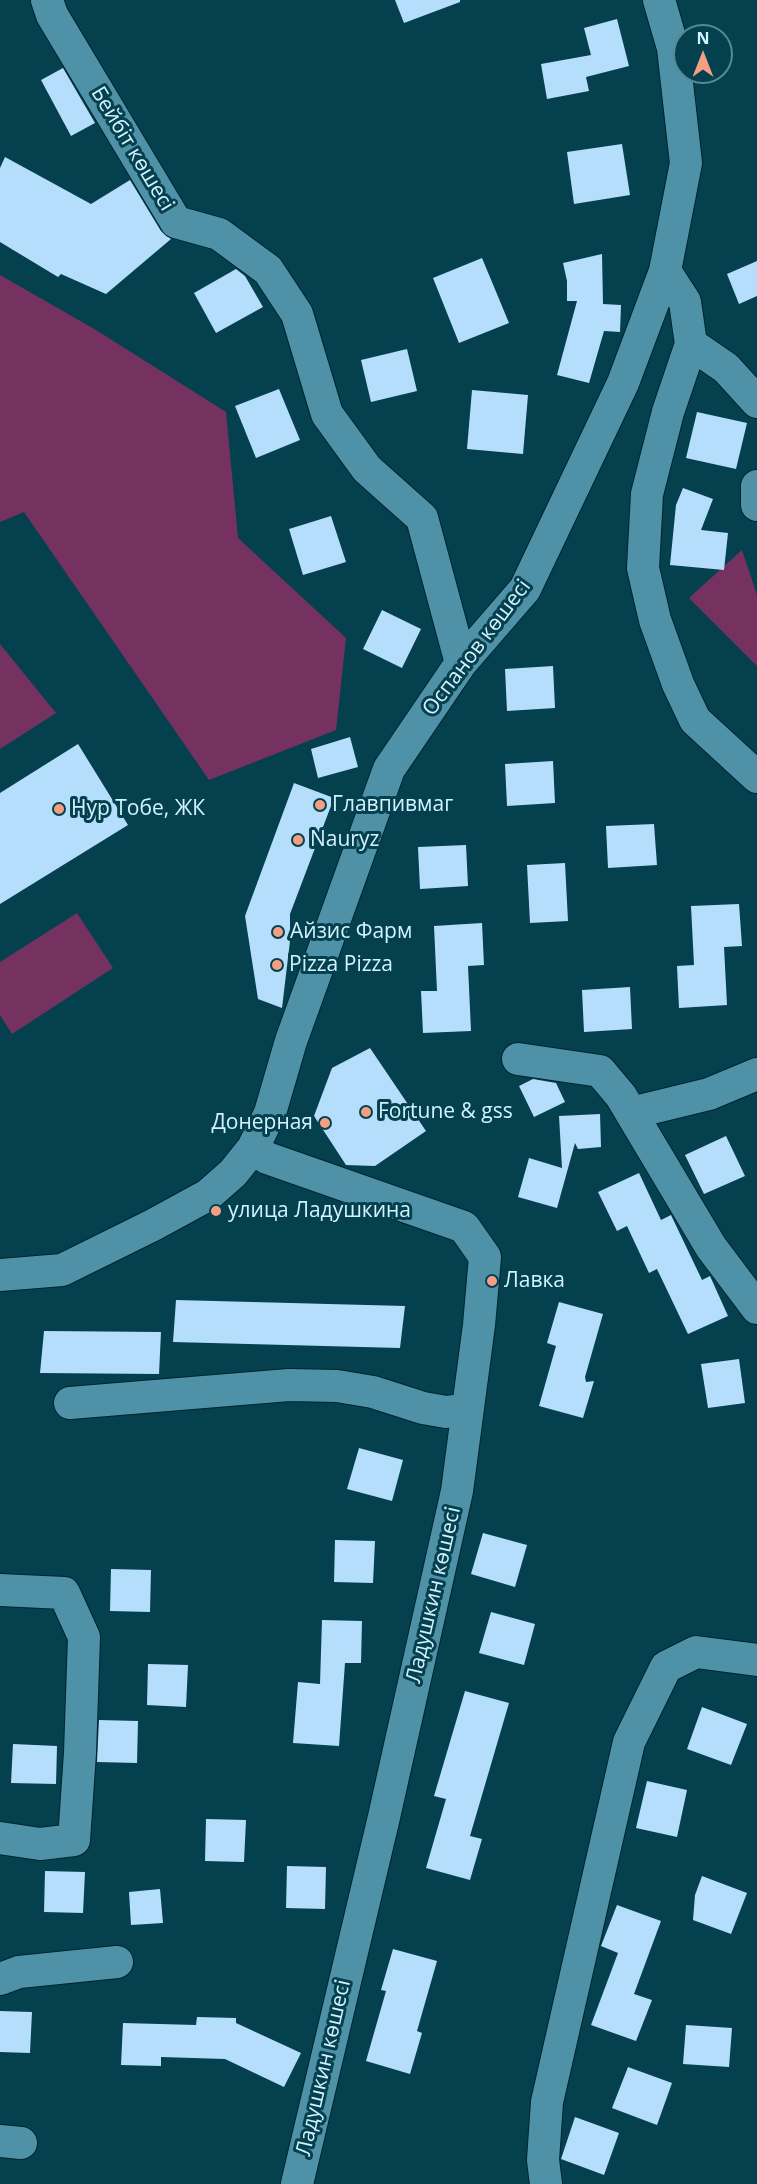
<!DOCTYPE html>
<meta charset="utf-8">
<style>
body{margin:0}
#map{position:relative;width:757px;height:2184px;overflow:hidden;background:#05404f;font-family:"Open Sans",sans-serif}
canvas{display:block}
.north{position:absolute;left:673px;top:24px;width:60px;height:60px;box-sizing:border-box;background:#05404f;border:2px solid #578895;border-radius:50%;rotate:0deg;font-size:16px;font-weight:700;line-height:24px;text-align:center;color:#d2f3ff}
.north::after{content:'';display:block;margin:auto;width:21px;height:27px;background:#f3a082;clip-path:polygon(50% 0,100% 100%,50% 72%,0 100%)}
</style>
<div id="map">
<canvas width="757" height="2184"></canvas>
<div class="north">N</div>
</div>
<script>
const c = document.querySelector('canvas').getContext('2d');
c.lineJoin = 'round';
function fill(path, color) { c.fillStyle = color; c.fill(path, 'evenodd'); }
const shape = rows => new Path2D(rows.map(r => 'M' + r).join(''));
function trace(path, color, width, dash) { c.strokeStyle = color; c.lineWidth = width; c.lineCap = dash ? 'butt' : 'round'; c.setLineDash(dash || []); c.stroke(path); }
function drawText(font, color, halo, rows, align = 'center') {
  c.font = font + ' "Open Sans",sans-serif'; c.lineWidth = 6; c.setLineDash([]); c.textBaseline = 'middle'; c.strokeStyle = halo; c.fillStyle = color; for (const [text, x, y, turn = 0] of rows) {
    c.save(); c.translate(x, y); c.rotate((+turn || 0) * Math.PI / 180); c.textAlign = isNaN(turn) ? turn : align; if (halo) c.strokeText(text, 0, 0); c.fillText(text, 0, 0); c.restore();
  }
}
fill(shape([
 [0,275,96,330,226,412,238,538,346,638,336,730,209,780,24,512,0,522],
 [742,550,757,595,757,666,689,598],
 [0,644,56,713,0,749],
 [77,913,113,968,12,1034,0,1015,0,962]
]), '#753260');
fill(shape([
 [395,0,460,0,460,2,404,23],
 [617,19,629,66,586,77,589,91,547,99,541,64,591,55,584,28],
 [63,68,95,123,71,136,41,80],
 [622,144,630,195,574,204,567,152],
 [5,157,91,204,130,180,161,231,171,239,106,294,61,274,58,277,0,242,0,168],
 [602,254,603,304,621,305,620,332,604,331,589,383,557,375,577,301,567,301,567,281,563,263],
 [482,258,509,323,459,343,433,278],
 [757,261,757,296,739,304,727,274],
 [236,269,245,276,263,307,216,333,194,293],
 [407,349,417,391,371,402,361,360],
 [279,389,300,440,256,458,235,406],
 [472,390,528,395,523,454,467,449],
 [697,412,747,423,736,469,686,458],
 [683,488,713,499,701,530,728,533,724,570,670,565,676,505],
 [331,516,346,562,303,575,289,529],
 [382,610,421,629,402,668,363,649],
 [553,666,555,708,507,711,505,669],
 [350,737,358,767,318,778,311,749],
 [78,744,128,825,0,904,0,793],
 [553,761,555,803,507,806,505,764],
 [294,783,334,798,290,914,290,941,282,1008,258,999,245,916],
 [654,824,657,865,608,868,606,826],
 [466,845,468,886,420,889,418,847],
 [565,863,568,921,530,923,527,865],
 [739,904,742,946,724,947,727,1005,679,1008,677,966,694,965,691,906],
 [482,923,484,965,468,966,471,1031,423,1033,421,991,437,991,434,926],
 [630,987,632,1029,584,1032,582,990],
 [370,1048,426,1131,375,1166,346,1165,314,1116,332,1068],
 [533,1079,556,1083,565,1102,534,1117,519,1086],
 [600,1114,601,1147,578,1149,575,1143,557,1208,518,1197,529,1158,562,1168,559,1116],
 [726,1136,745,1176,704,1194,685,1155],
 [639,1173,661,1220,671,1215,702,1280,710,1276,728,1316,688,1334,657,1269,649,1273,627,1226,617,1231,598,1192],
 [176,1300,405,1306,400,1348,173,1342],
 [559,1302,603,1314,585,1377,586,1382,594,1381,583,1418,539,1406,556,1346,547,1343],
 [44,1331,161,1332,159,1374,40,1373],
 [739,1359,745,1403,708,1408,701,1364],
 [359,1448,403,1460,392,1501,347,1489],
 [483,1533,527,1545,515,1587,471,1574],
 [335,1540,375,1541,373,1583,334,1582],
 [111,1569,151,1570,150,1612,110,1611],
 [491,1612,535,1624,524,1665,479,1653],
 [322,1620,362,1621,361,1663,345,1663,339,1746,293,1743,298,1682,320,1684],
 [148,1664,188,1665,186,1707,147,1705],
 [465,1691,509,1703,470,1836,482,1839,470,1880,426,1868,446,1799,434,1796],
 [702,1707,747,1724,731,1765,687,1749],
 [99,1720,138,1721,137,1763,97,1762],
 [13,1744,57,1746,56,1784,11,1783],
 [647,1781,687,1790,677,1837,636,1828],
 [206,1819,246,1820,244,1862,205,1861],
 [287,1866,326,1867,325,1909,286,1908],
 [45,1871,85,1872,83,1913,44,1912],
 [702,1876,747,1893,731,1934,693,1920,695,1895],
 [160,1889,163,1923,131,1925,129,1892],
 [617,1905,661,1921,634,1994,652,2000,636,2041,591,2025,618,1953,601,1946],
 [393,1949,437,1961,417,2031,422,2033,410,2074,366,2061,386,1991,381,1990],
 [0,2011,32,2012,30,2053,0,2052],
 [197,2017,236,2018,236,2023,301,2053,284,2087,225,2059,161,2057,161,2066,121,2065,123,2023,196,2025],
 [686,2025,732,2028,729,2067,683,2064],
 [628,2067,672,2083,657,2125,612,2108],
 [575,2117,619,2133,604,2175,561,2159]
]), '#b5defd');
const minor = shape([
 [47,0,52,15,176,222,219,234,268,270,297,314,327,414,367,469,422,518,461,663],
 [665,271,685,302,691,344,668,412,647,494,643,568,655,620,678,684,695,720,757,777],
 [691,344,726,368,757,402],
 [757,486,757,505],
 [518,1059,600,1071,621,1096,711,1247,757,1308],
 [631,1113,709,1094,757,1074],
 [253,1148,267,1158,464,1227,485,1257,479,1325,457,1491,384,1817,297,2184],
 [0,1275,62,1270,153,1225,208,1195,233,1173,253,1148,270,1113,291,1041,389,769,461,663,525,589,623,383,665,271,686,163,673,48,659,0],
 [70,1403,289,1385,337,1386,373,1392,423,1408,446,1412,468,1409],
 [0,1590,64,1593,84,1637,80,1753,74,1840,40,1844,0,1838],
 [0,1979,19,1972,117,1962],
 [0,2141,21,2143],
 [546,2184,543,2160,547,2102,629,1742,666,1667,696,1652,757,1660]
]);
trace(minor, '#00252f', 34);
trace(minor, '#4f92a7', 32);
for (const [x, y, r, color] of [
 [320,805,6,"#f3a082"],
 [59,809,6,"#f3a082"],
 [298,840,6,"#f3a082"],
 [278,932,6,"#f3a082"],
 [277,965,6,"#f3a082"],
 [366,1112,6,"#f3a082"],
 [325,1123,6,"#f3a082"],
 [216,1211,6,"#f3a082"],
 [492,1281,6,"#f3a082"]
]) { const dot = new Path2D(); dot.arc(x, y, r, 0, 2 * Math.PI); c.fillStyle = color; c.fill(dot); trace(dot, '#05404f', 2); }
drawText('21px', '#d2f3ff', '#05404f', [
 ["Бейбіт көшесі",132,149,59],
 ["Оспанов көшесі",477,648,-53],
 ["Ладушкин көшесі",434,1595,-77],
 ["Ладушкин көшесі",324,2068,-77]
]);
drawText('21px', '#d2f3ff', '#05404f', [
 ["Главпивмаг",332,805],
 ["Нур Тобе, ЖК",71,809],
 ["Nauryz",310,840],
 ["Айзис Фарм",290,932],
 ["Pizza Pizza",289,965],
 ["Fortune & gss",378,1112],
 ["Донерная",313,1123,"right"],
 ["улица Ладушкина",228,1211],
 ["Лавка",504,1281]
], 'left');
</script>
